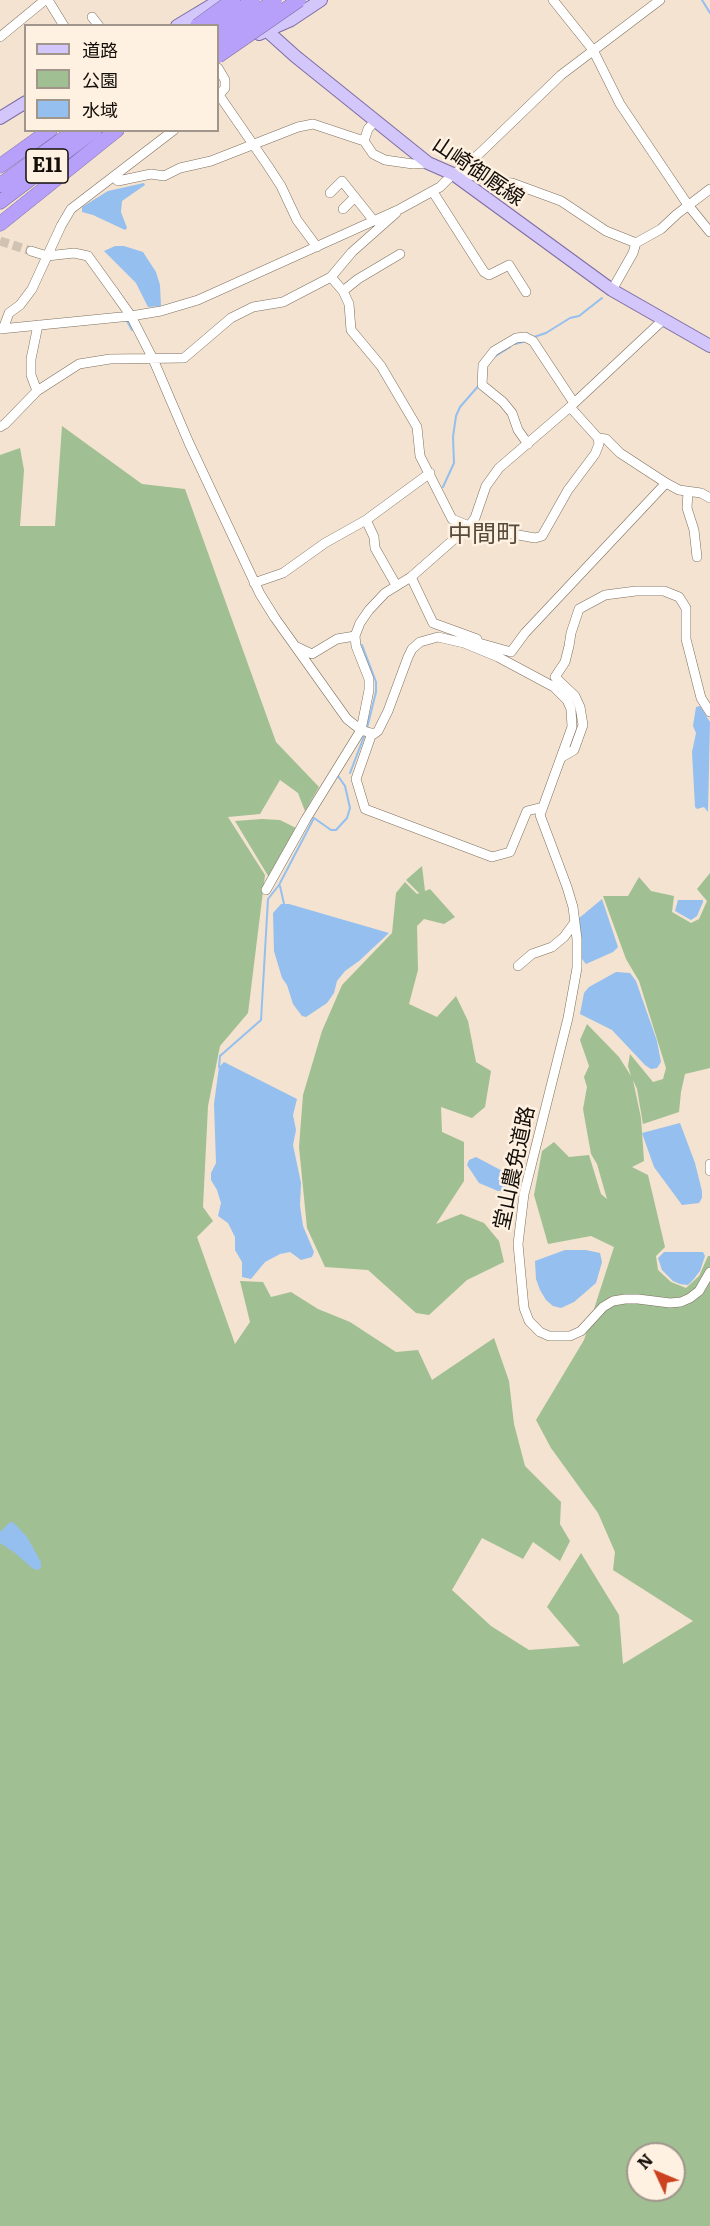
<!DOCTYPE html>
<meta charset="utf-8">
<style>
body{margin:0}
#map{position:relative;width:710px;height:2226px;overflow:hidden;background:#f3e3d0;font-family:Literata,"Noto Sans JP",serif}
canvas{display:block}
.legend{position:absolute;left:24px;top:24px;width:195px;height:108px;box-sizing:border-box;background:#fef1e2;border:2px solid #a0968b;margin:0;padding:8px 10px;list-style:none;font-size:18px;color:#130e08}
.legend li{display:flex;align-items:center;gap:12px;height:30px}
.legend b{width:30px;border:2px solid #a0968b}
.north{position:absolute;left:626px;top:2142px;width:60px;height:60px;box-sizing:border-box;background:#fef1e2;border:2px solid #a0968b;border-radius:50%;rotate:314deg;font-size:16px;font-weight:700;line-height:24px;text-align:center;color:#130e08}
.north::after{content:'';display:block;margin:auto;width:21px;height:27px;background:#cc4220;clip-path:polygon(50% 0,100% 100%,50% 72%,0 100%)}
</style>
<div id="map">
<canvas width="710" height="2226"></canvas>
<ul class="legend">
<li><b style="height:8px;background:#d3c6fb"></b>道路</li>
<li><b style="height:16px;background:#a0bf92"></b>公園</li>
<li><b style="height:16px;background:#94bfef"></b>水域</li>
</ul>
<div class="north">N</div>
</div>
<script>
const c = document.querySelector('canvas').getContext('2d');
c.lineJoin = 'round';
function fill(path, color) { c.fillStyle = color; c.fill(path, 'evenodd'); }
const shape = rows => new Path2D(rows.map(r => 'M' + r).join(''));
function trace(path, color, width, dash) { c.strokeStyle = color; c.lineWidth = width; c.lineCap = dash ? 'butt' : 'round'; c.setLineDash(dash || []); c.stroke(path); }
function drawText(font, color, halo, rows, align = 'center') {
  c.font = font + ' Literata,"Noto Sans JP",serif'; c.lineWidth = 5; c.setLineDash([]); c.textBaseline = 'middle'; c.strokeStyle = halo; c.fillStyle = color; for (const [text, x, y, turn = 0] of rows) {
    c.save(); c.translate(x, y); c.rotate((+turn || 0) * Math.PI / 180); c.textAlign = isNaN(turn) ? turn : align; if (halo) c.strokeText(text, 0, 0); c.fillText(text, 0, 0); c.restore();
  }
}
fill(shape([
 [62,426,142,484,185,489,276,742,319,787,305,811,298,793,280,780,260,814,228,817,265,875,248,1013,220,1046,208,1106,203,1207,213,1221,197,1237,235,1344,250,1322,240,1281,263,1282,271,1297,291,1292,318,1309,350,1322,396,1352,418,1350,432,1380,494,1338,509,1381,514,1424,525,1466,561,1502,560,1524,570,1541,560,1561,533,1542,523,1559,482,1538,452,1590,491,1626,529,1650,580,1646,547,1607,581,1553,619,1615,623,1664,693,1621,613,1570,615,1552,598,1513,551,1448,536,1420,584,1340,614,1247,591,1236,548,1244,534,1195,542,1151,554,1142,569,1157,589,1155,601,1194,607,1199,597,1164,591,1154,583,1109,587,1087,584,1077,589,1066,580,1040,587,1024,619,1057,631,1076,628,1066,630,1054,653,1082,663,1079,666,1068,639,981,626,959,603,896,628,896,639,877,651,891,674,896,672,912,691,923,699,919,707,901,697,889,710,873,710,1068,685,1074,681,1092,679,1112,643,1124,637,1089,633,1080,641,1118,644,1161,632,1167,648,1175,665,1247,656,1256,658,1270,671,1282,686,1288,699,1276,708,1256,710,1256,710,2226,0,2226,0,455,20,448,24,470,20,526,55,526],
 [638,2154,674,2154,674,2190,638,2190],
 [262,819,280,820,296,828,270,879,235,821],
 [422,866,425,891,430,889,455,917,444,924,424,919,417,926,418,970,409,1004,437,1017,456,996,468,1021,476,1062,491,1071,485,1107,472,1118,441,1107,442,1132,464,1142,464,1181,436,1224,461,1214,484,1223,499,1241,504,1262,467,1280,429,1315,416,1313,368,1270,325,1267,307,1228,299,1147,303,1095,322,1031,342,985,392,933,396,893,405,882,417,894,422,892,419,893,406,880]
]), '#a0bf92');
fill(shape([
 [144,183,145,185,122,201,121,212,127,228,125,230,93,215,82,212,82,207,108,191],
 [115,246,124,246,143,252,156,272,160,285,161,306,148,307,136,283,104,251],
 [700,706,710,722,708,812,704,807,697,809,695,807,692,752,696,733,693,726,696,707],
 [602,899,618,947,613,952,586,964,582,959,578,919],
 [678,900,703,900,703,902,697,916,691,920,675,911],
 [281,904,289,904,389,933,359,961,345,971,337,981,334,993,327,1003,306,1017,302,1016,293,1004,287,985,282,978,274,951,273,913],
 [616,972,630,973,636,981,657,1041,661,1062,657,1068,651,1069,645,1065,612,1030,580,1014,584,993,589,987],
 [224,1062,297,1099,293,1115,296,1130,293,1145,301,1183,300,1206,303,1226,314,1252,312,1257,301,1260,290,1252,280,1254,265,1262,251,1279,242,1277,242,1262,235,1250,235,1237,228,1223,218,1216,221,1203,217,1190,211,1180,211,1173,216,1163,214,1104,219,1067],
 [680,1123,695,1163,702,1191,702,1198,699,1203,682,1205,654,1167,642,1133],
 [476,1157,525,1183,521,1193,519,1194,511,1190,498,1191,479,1183,467,1165,469,1160],
 [565,1250,586,1250,600,1253,602,1262,596,1283,574,1302,561,1308,553,1306,546,1300,540,1290,536,1279,535,1261],
 [664,1252,703,1252,705,1256,700,1271,693,1280,688,1285,680,1284,673,1281,662,1270,658,1258],
 [13,1522,27,1537,41,1562,41,1568,37,1570,32,1568,15,1553,0,1543,0,1532,9,1523]
]), '#94bfef');
trace(shape([
 [702,0,710,13],
 [127,321,132,330],
 [534,337,546,333,570,318,579,316,602,298],
 [515,344,526,341],
 [494,357,510,347],
 [443,487,454,463,453,437,456,416,460,407,480,384],
 [362,645,376,682,376,692,367,728],
 [350,773,365,734],
 [280,886,284,904],
 [219,1067,220,1056,261,1020,268,899,279,885,314,818,331,830,336,830,347,818,350,808,345,786,338,776]
]), '#94bfef', 2);
trace(shape([
 [0,241,31,251]
]), '#d1c3b2', 9, [9, 4.5]);
const minor = shape([
 [48,0,64,26],
 [553,0,593,50,620,104,688,205,710,232],
 [92,17,99,26],
 [0,37,45,0],
 [218,68,225,80,225,88,218,96],
 [219,95,268,166,281,186,297,220,317,247],
 [375,121,368,129,364,141,373,154,385,160,413,164,428,163],
 [458,171,490,181,512,183,561,201,606,231,636,243],
 [115,178,118,181,151,174,164,176,180,168,211,161,298,127,313,124,364,141],
 [433,192,484,272,489,275,509,265,526,292],
 [330,193,342,181,374,221],
 [343,209,355,197],
 [31,251,47,256,74,253,88,256,114,292,131,316,153,359,189,443,260,594,275,618,347,719,361,730,369,690,369,679,356,646,355,636,360,623,369,610,385,593,411,577,469,526,475,518,486,486,499,468,570,407,663,320],
 [331,277,343,291,349,304,351,330,381,366,417,427,420,456,452,519,469,526,535,538,542,536,568,490,595,454,599,444,598,438,570,407],
 [612,290,633,253,636,243,661,229,677,214,710,189],
 [343,291,358,279,400,254],
 [0,329,131,316,161,311,198,300,400,209,440,187,453,174,463,168,479,154,561,75,660,0],
 [3,329,9,313,20,305,32,289,61,226,71,209,174,130],
 [37,391,31,375,31,359,38,325],
 [0,427,5,424,37,391,79,364,110,359,184,358,231,318,253,307,283,302,331,277,352,252,396,213],
 [598,438,606,439,620,453,666,483,679,490,701,493,710,498],
 [528,444,518,430,512,413,503,402,482,385,483,365,494,351,516,338,525,337,533,341,574,403],
 [688,492,687,508,694,530,697,557],
 [366,520,374,537,375,548,396,585],
 [411,577,433,623,477,639,478,646],
 [254,583,283,573,325,543,366,520,430,473],
 [479,643,511,652,525,633,666,483],
 [295,646,312,654,337,639,355,636],
 [372,733,356,779,365,809,492,857,510,852,527,811,543,807],
 [562,757,574,750,583,725,580,707,575,696,555,677,565,662,569,646,571,633,579,609,605,595,636,591,664,591,679,597,686,608,686,639,701,698,710,712],
 [266,890,306,819,361,730,374,734,378,731,388,711,408,657,412,649,420,642,438,637,464,643,498,657,554,687,567,700,571,709,572,727,540,815,567,887,573,907,577,939,577,968,568,1018,524,1194,518,1244,524,1308,529,1321,540,1332,549,1336,570,1336,581,1331,603,1307,613,1301,625,1299,638,1299,670,1303,681,1302,690,1298,699,1291,710,1272],
 [518,966,532,954,552,947,564,937,575,922],
 [710,1164,710,1171]
]);
const major = shape([
 [255,20,295,56,428,163,453,174,612,290,710,346],
 [177,26,220,0],
 [259,34,291,20,321,0],
 [0,118,26,102]
]);
const highway = shape([
 [0,166,50,130],
 [0,185,75,130],
 [0,202,95,130],
 [0,224,117,130]
]);
trace(minor, '#7e705f', 10);
trace(major, '#7d6da5', 14);
trace(highway, '#7d6da5', 15);
trace(minor, '#fff', 9);
trace(major, '#d3c6fb', 12);
trace(highway, '#b6a0f9', 14);
const highwayBridge = shape([
 [197,26,233,0],
 [218,26,253,0],
 [218,41,275,0],
 [218,56,299,0]
]);
trace(highwayBridge, '#7d6da5', 15, []);
trace(highwayBridge, '#b6a0f9', 14);
for (const [x, y, w] of [
 [47,166,42]
]) { const box = new Path2D(); box.roundRect(x - w / 2, y - 17, w, 34, 4.5); c.fillStyle = '#fef1e2'; c.fill(box); trace(box, '#130e08', 1.5); }
drawText('bold 20px', '#130e08', null, [
 ["E11",47,166]
]);
drawText('21px', '#130e08', '#fef1e2', [
 ["山崎御厩線",478,172,34],
 ["堂山農免道路",515,1168,-78]
]);
drawText('24px', '#584b3b', '#fef1e2', [
 ["中間町",484,535]
]);
</script>
